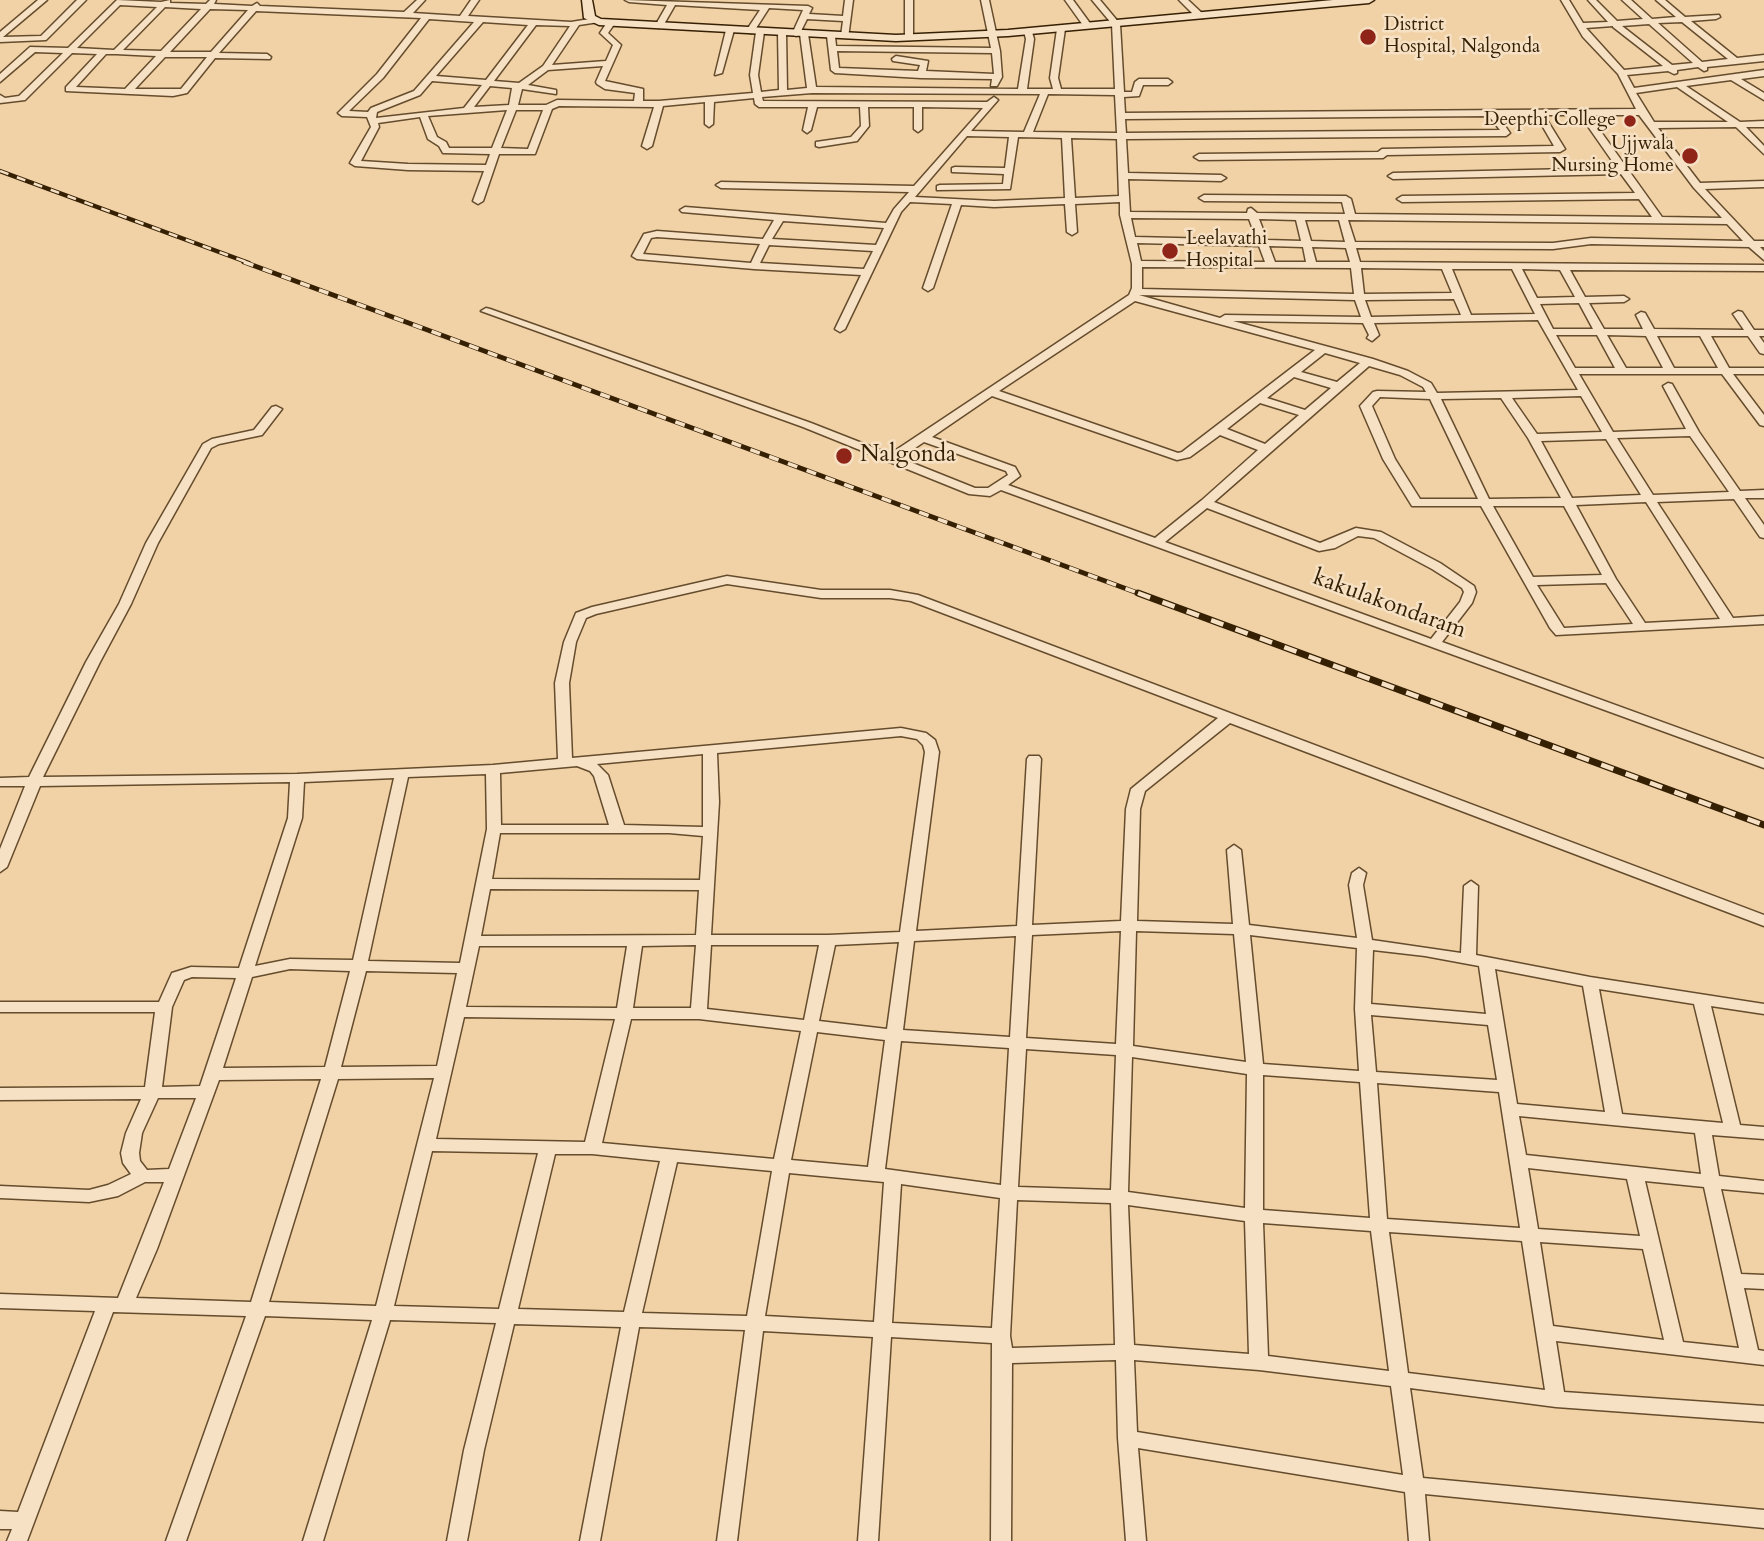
<!DOCTYPE html>
<style>
body{margin:0}
canvas{display:block;background:#f1d1a6}
</style>
<canvas width="1764" height="1541"></canvas>
<script>
const c = document.querySelector('canvas').getContext('2d');
c.lineJoin = 'round';
const shape = rows => new Path2D(rows.map(r => 'M' + r).join(''));
function trace(path, color, width, dash) { c.strokeStyle = color; c.lineWidth = width; c.lineCap = dash ? 'butt' : 'round'; c.setLineDash(dash || []); c.stroke(path); }
function fill(path, color) { c.fillStyle = color; c.fill(path, 'evenodd'); }
function drawText(font, color, halo, rows, align = 'center') {
  c.font = font + ' Cardo,serif'; c.lineWidth = 5; c.setLineDash([]); c.textBaseline = 'middle'; c.strokeStyle = halo; c.fillStyle = color; for (const [text, x, y, turn = 0] of rows) {
    c.save(); c.translate(x, y); c.rotate((+turn || 0) * Math.PI / 180); c.textAlign = isNaN(turn) ? turn : align; if (halo) c.strokeText(text, 0, 0); c.fillText(text, 0, 0); c.restore();
  }
}
const street = shape([
 [38,0,47,0,3,37,41,36,77,0,86,0,46,40,0,42,0,32,38,0],
 [117,0,161,2,170,0,170,3,206,4,210,0,216,0,214,4,252,6,257,3,260,6,404,12,417,0,425,0,413,13,460,16,471,0,479,0,468,16,571,22,596,18,600,20,599,22,579,25,552,65,606,61,613,45,600,33,608,21,614,21,615,23,608,33,621,45,605,81,643,89,643,101,659,101,753,93,750,75,756,32,760,30,764,32,758,75,761,92,779,90,778,33,782,31,786,33,787,90,807,88,800,34,796,36,792,34,803,10,769,8,753,33,750,33,746,31,760,10,675,5,663,26,659,28,655,26,667,5,629,2,625,0,808,6,812,8,809,14,843,16,845,0,853,0,848,38,841,36,843,21,807,19,800,33,804,32,808,34,816,87,1018,89,1026,39,1024,32,1028,30,1032,32,1034,39,1027,89,1053,89,1050,78,1057,29,1061,27,1065,29,1058,78,1061,89,1115,89,1112,24,1092,0,1100,0,1120,24,1124,92,1132,92,1135,82,1139,79,1168,79,1172,82,1168,85,1143,85,1139,96,1124,97,1125,113,1636,109,1618,74,1583,37,1561,0,1569,0,1583,23,1608,22,1588,0,1596,0,1617,21,1643,19,1622,0,1631,0,1652,19,1676,17,1656,0,1665,0,1685,17,1719,15,1720,17,1716,19,1691,21,1737,58,1764,55,1764,61,1707,67,1707,70,1704,71,1698,67,1677,70,1677,73,1674,74,1668,71,1627,75,1634,88,1764,70,1764,76,1741,79,1764,93,1764,100,1731,80,1686,86,1740,122,1764,121,1764,127,1746,127,1764,146,1764,154,1736,127,1658,128,1700,183,1764,181,1764,187,1705,189,1754,241,1764,241,1764,247,1760,247,1764,251,1764,260,1749,247,1591,244,1553,249,1356,248,1360,262,1764,265,1764,271,1570,270,1585,297,1624,296,1629,299,1624,302,1589,303,1604,329,1643,329,1636,315,1641,312,1645,313,1654,329,1744,330,1733,314,1738,311,1742,312,1754,330,1764,330,1764,336,1759,336,1764,343,1764,354,1760,353,1748,336,1711,336,1729,368,1764,368,1764,374,1733,374,1764,415,1764,426,1760,425,1722,374,1579,374,1613,432,1686,429,1663,386,1668,383,1672,384,1699,432,1740,491,1764,490,1764,498,1745,498,1764,525,1764,538,1760,537,1734,499,1657,502,1733,618,1764,616,1764,624,1556,635,1550,628,1481,506,1412,506,1383,459,1360,406,1373,392,1377,391,1426,392,1423,387,1400,375,1369,366,1214,502,1320,543,1356,528,1381,532,1440,563,1474,586,1476,592,1472,603,1442,642,1764,759,1764,768,1001,490,990,496,969,494,803,427,481,311,486,308,490,309,811,423,890,454,1129,295,1132,288,1132,264,1120,215,1120,202,1075,204,1077,232,1072,235,1067,232,1065,204,994,207,961,205,933,288,928,291,923,288,952,204,910,202,901,212,845,329,840,332,835,329,861,275,754,269,637,259,632,256,644,234,657,231,763,239,774,220,682,212,680,210,685,207,886,223,894,209,909,192,721,188,716,185,721,182,914,186,983,108,922,107,922,129,918,132,914,129,914,107,868,107,869,126,857,141,819,147,816,146,816,142,851,137,861,126,860,107,817,107,811,130,807,133,803,130,808,107,759,107,755,104,754,98,714,102,713,124,709,127,705,124,705,102,663,106,652,146,647,149,642,146,654,107,559,106,552,109,535,154,499,154,483,201,478,204,473,201,484,171,408,170,355,166,350,163,371,127,367,117,342,116,338,113,377,74,421,18,256,11,219,53,267,54,271,57,270,59,215,58,187,93,173,96,66,91,66,87,97,54,72,53,25,100,0,103,0,95,5,98,19,96,63,53,35,52,0,82,0,74,30,47,68,48,117,0],
 [120,5,157,7,114,50,77,48,120,5],
 [165,7,201,9,161,51,123,50,165,7],
 [210,9,248,10,211,52,170,52,210,9],
 [429,19,474,22,414,91,371,108,368,112,349,111,383,78,429,19],
 [483,22,528,25,486,80,436,76,483,22],
 [1682,22,1728,59,1702,62,1658,23,1682,22],
 [1649,24,1693,63,1672,65,1622,26,1649,24],
 [536,25,570,26,543,66,519,83,494,81,536,25],
 [1613,26,1613,27,1663,66,1624,70,1586,28,1613,26],
 [106,54,116,54,156,56,125,89,76,87,106,54],
 [165,57,207,57,181,89,135,89,165,57],
 [603,66,596,82,597,84,605,89,635,93,634,101,557,100,546,105,518,105,522,89,556,94,556,90,528,85,548,70,603,66],
 [432,81,482,85,464,108,376,118,377,112,420,95,432,81],
 [490,86,512,88,509,105,474,107,490,86],
 [1677,87,1728,122,1654,122,1636,93,1677,87],
 [812,93,1040,94,1024,132,971,131,998,100,994,97,987,102,763,101,762,97,812,93],
 [1048,94,1115,95,1117,133,1033,132,1048,94],
 [507,110,492,148,449,148,446,142,437,137,428,116,507,110],
 [516,110,543,110,528,149,501,148,516,110],
 [1536,115,1554,146,1382,149,1378,152,1199,154,1194,157,1199,160,1383,158,1387,155,1560,152,1565,149,1544,115,1580,115,1617,168,1393,173,1388,176,1393,179,1621,174,1635,193,1402,196,1397,199,1402,202,1639,199,1652,217,1355,214,1351,199,1346,196,1204,195,1199,198,1204,201,1342,202,1345,214,1257,213,1251,208,1248,209,1247,213,1130,212,1128,179,1221,181,1226,178,1221,175,1128,173,1126,139,1506,136,1510,133,1498,116,1536,115],
 [1589,115,1639,115,1694,188,1722,218,1662,217,1589,115],
 [1489,116,1500,130,1126,133,1125,119,1489,116],
 [420,117,428,139,439,146,443,153,490,154,486,165,408,164,361,161,379,127,378,123,420,117],
 [967,136,1009,137,1005,168,955,167,952,168,952,172,1004,174,1003,184,940,185,937,186,937,190,1010,189,1018,137,1062,138,1065,198,994,201,915,197,967,136],
 [1071,138,1117,139,1119,196,1075,198,1071,138],
 [1131,218,1249,219,1257,240,1135,237,1131,218],
 [1259,219,1296,220,1301,241,1267,240,1259,219],
 [1305,220,1339,220,1345,242,1311,241,1305,220],
 [1348,220,1727,224,1743,241,1591,238,1553,243,1355,242,1348,220],
 [783,221,884,228,876,245,772,239,783,221],
 [657,237,760,244,751,263,643,254,651,238,657,237],
 [1137,243,1259,246,1265,262,1141,261,1137,243],
 [769,245,873,251,864,269,760,263,769,245],
 [1269,246,1303,247,1306,262,1275,262,1269,246],
 [1312,247,1346,248,1350,262,1316,262,1312,247],
 [1142,267,1351,268,1354,294,1142,289,1142,267],
 [1361,268,1442,269,1452,293,1364,294,1361,268],
 [1452,269,1512,269,1535,314,1471,315,1452,269],
 [1522,269,1560,270,1575,297,1537,298,1522,269],
 [1139,295,1355,300,1361,317,1225,315,1220,318,1139,295],
 [1454,299,1461,315,1371,317,1365,300,1454,299],
 [1135,301,1315,350,1182,452,1178,453,999,391,1135,301],
 [1579,303,1593,329,1553,329,1540,304,1579,303],
 [1538,320,1578,390,1437,393,1431,383,1408,371,1373,359,1233,321,1363,323,1369,335,1367,338,1372,341,1379,335,1374,323,1538,320],
 [1556,335,1597,335,1615,368,1575,368,1556,335],
 [1607,335,1646,336,1663,368,1626,368,1607,335],
 [1657,336,1700,336,1718,368,1674,368,1657,336],
 [1325,353,1360,363,1337,382,1301,372,1325,353],
 [1294,377,1331,388,1305,410,1267,398,1294,377],
 [992,396,1177,460,1190,457,1220,435,1258,450,1202,500,1155,538,1008,485,1020,476,1015,467,932,437,992,396],
 [1581,396,1602,432,1537,434,1512,398,1581,396],
 [1380,397,1430,399,1478,499,1420,499,1395,459,1372,406,1380,397],
 [1501,398,1528,438,1561,498,1489,499,1441,399,1501,398],
 [1260,403,1299,415,1265,444,1227,429,1260,403],
 [1690,436,1729,492,1653,495,1617,438,1690,436],
 [1606,439,1641,495,1572,498,1541,441,1606,439],
 [924,442,1006,471,1008,475,988,488,975,488,900,458,924,442],
 [1646,502,1720,619,1645,623,1616,579,1576,505,1646,502],
 [1493,506,1564,506,1602,575,1533,577,1493,506],
 [1207,508,1319,551,1335,548,1358,536,1374,538,1432,569,1462,588,1464,592,1460,602,1431,639,1165,542,1207,508],
 [1606,583,1633,624,1564,628,1537,585,1606,583],
 [905,0,913,0,913,38,909,40,905,38,905,0],
 [981,0,989,0,1000,51,1002,77,997,86,991,86,992,79,921,78,835,73,831,70,827,36,831,34,835,36,836,46,991,48,981,0],
 [837,51,992,53,994,74,926,71,928,61,896,56,892,59,893,61,920,65,918,71,839,68,837,51],
 [1065,0,1073,0,1092,26,1091,28,1085,28,1065,0],
 [1179,0,1188,0,1203,14,1203,18,1197,18,1179,0],
 [730,28,734,30,722,73,715,75,726,30,730,28],
 [276,406,282,409,262,435,219,444,211,448,158,543,131,604,100,662,43,777,297,774,493,765,558,759,555,683,564,642,576,613,592,607,727,576,821,590,890,590,918,595,1764,915,1764,926,1230,723,1145,791,1140,809,1137,921,1233,924,1227,850,1234,845,1241,850,1249,925,1357,938,1349,885,1352,873,1359,868,1366,873,1363,885,1372,940,1461,953,1464,886,1471,881,1478,886,1476,955,1590,977,1764,1004,1764,1014,1711,1006,1740,1125,1764,1127,1764,1139,1712,1135,1719,1176,1764,1181,1764,1193,1721,1189,1741,1274,1764,1275,1764,1289,1744,1288,1758,1350,1764,1351,1764,1365,1556,1341,1564,1392,1764,1406,1764,1422,1556,1407,1410,1388,1423,1478,1764,1510,1764,1528,1425,1494,1429,1541,1409,1541,1405,1492,1138,1448,1146,1541,1126,1541,1118,1438,1116,1360,1012,1363,1011,1541,991,1541,992,1343,891,1337,878,1541,858,1541,873,1337,763,1331,737,1541,717,1541,745,1330,639,1327,600,1541,580,1541,621,1327,514,1324,484,1450,467,1541,447,1541,464,1450,496,1323,390,1320,323,1541,303,1541,372,1320,265,1316,186,1541,166,1541,246,1316,113,1312,27,1541,7,1541,12,1529,0,1529,0,1511,18,1512,95,1311,0,1308,0,1294,118,1298,164,1182,145,1182,118,1196,89,1202,0,1198,0,1186,89,1190,108,1185,131,1174,123,1163,121,1153,126,1133,141,1099,0,1100,0,1088,145,1087,155,1012,0,1012,0,1002,159,1002,172,973,191,967,239,968,288,818,290,782,40,786,7,867,0,872,0,849,25,786,0,786,0,778,29,777,86,662,119,604,146,543,203,444,212,439,254,430,272,407,276,406],
 [727,584,821,598,890,598,911,601,1218,718,1131,789,1126,809,1121,921,1032,925,1041,759,1039,756,1029,756,1027,759,1017,926,916,931,939,752,935,740,926,733,901,728,572,758,569,683,576,642,586,618,596,614,727,584],
 [901,736,917,739,923,745,925,752,900,932,828,935,711,935,719,802,717,753,901,736],
 [703,754,703,827,624,825,608,775,597,764,703,754],
 [577,766,590,771,594,776,609,825,501,825,500,773,577,766],
 [486,774,487,829,460,963,368,961,408,777,486,774],
 [394,778,353,960,290,959,255,966,302,818,304,782,394,778],
 [500,833,669,833,703,836,700,880,492,879,500,833],
 [490,889,699,890,696,935,481,936,490,889],
 [1121,931,1116,1044,1026,1038,1032,935,1121,931],
 [1136,931,1234,934,1246,1062,1133,1046,1136,931],
 [1250,935,1357,948,1355,1009,1359,1071,1263,1064,1250,935],
 [1016,936,1010,1037,903,1030,914,941,1016,936],
 [899,942,887,1029,819,1021,835,945,899,942],
 [696,945,691,1008,633,1008,642,946,696,945],
 [711,945,819,945,804,1020,707,1009,711,945],
 [479,946,627,946,617,1008,466,1007,479,946],
 [1373,950,1425,956,1479,966,1486,1014,1371,1004,1373,950],
 [290,969,350,971,325,1067,223,1068,252,977,290,969],
 [1495,969,1583,986,1605,1112,1517,1104,1495,969],
 [366,971,457,973,437,1066,341,1067,366,971],
 [192,977,236,978,200,1086,162,1087,172,1007,184,980,192,977],
 [1599,989,1694,1004,1723,1123,1622,1114,1599,989],
 [1371,1015,1488,1025,1497,1080,1376,1072,1371,1015],
 [464,1017,615,1019,585,1142,436,1139,464,1017],
 [631,1019,699,1019,801,1031,774,1159,602,1143,631,1019],
 [817,1032,885,1040,868,1167,791,1160,817,1032],
 [901,1041,1009,1048,1001,1185,885,1169,901,1041],
 [1026,1049,1116,1055,1111,1190,1018,1187,1026,1049],
 [1132,1057,1247,1074,1245,1208,1128,1192,1132,1057],
 [1263,1075,1360,1082,1370,1218,1263,1210,1263,1075],
 [434,1078,376,1306,269,1302,338,1079,434,1078],
 [321,1079,251,1302,136,1298,157,1249,219,1080,321,1079],
 [1377,1083,1499,1092,1520,1228,1387,1219,1377,1083],
 [158,1098,196,1098,169,1169,147,1170,140,1161,139,1153,142,1133,158,1098],
 [1519,1116,1695,1133,1701,1174,1526,1155,1519,1116],
 [432,1151,538,1153,499,1309,394,1306,432,1151],
 [555,1154,592,1154,660,1161,624,1312,518,1309,555,1154],
 [677,1162,772,1171,747,1316,642,1313,677,1162],
 [1528,1168,1627,1179,1640,1236,1538,1229,1528,1168],
 [789,1173,884,1182,874,1322,765,1316,789,1173],
 [1645,1181,1704,1187,1739,1348,1683,1342,1645,1181],
 [901,1184,1000,1198,992,1328,892,1323,901,1184],
 [1017,1200,1111,1203,1115,1345,1012,1348,1010,1336,1017,1200],
 [1128,1205,1245,1221,1249,1354,1134,1345,1128,1205],
 [1263,1223,1371,1231,1389,1371,1268,1356,1263,1223],
 [1389,1232,1522,1241,1545,1390,1408,1373,1389,1232],
 [1540,1242,1643,1249,1664,1340,1553,1326,1540,1242],
 [1134,1360,1259,1370,1391,1386,1403,1475,1137,1432,1134,1360]
]);
const secondary = shape([
 [582,0,592,0,595,16,601,19,896,35,1008,30,1333,0,1374,0,1369,3,1008,36,896,41,599,25,584,18,582,0]
]);
trace(street, '#654c2c', 3);
trace(secondary, '#362003', 3);
fill(street, '#f6e1c5');
fill(secondary, '#f6e1c5');
const railFar2 = shape([
 [0,171,249,263]
]);
const railFar1 = shape([
 [244,262,1143,595]
]);
const rail = shape([
 [1138,593,1764,825]
]);
trace(railFar2, '#362003', 4.5);
trace(railFar1, '#362003', 5);
trace(rail, '#362003', 7);
trace(railFar2, '#f6e1c5', 2.5, [9]);
trace(railFar1, '#f6e1c5', 3.5, [10]);
trace(rail, '#f6e1c5', 4.5, [13]);
for (const [x, y, r, color] of [
 [1368,37,9,"#8f2418"],
 [1630,121,7,"#8f2418"],
 [1690,156,9,"#8f2418"],
 [1170,251,9,"#8f2418"],
 [844,456,9,"#8f2418"]
]) { const dot = new Path2D(); dot.arc(x, y, r, 0, 2 * Math.PI); c.fillStyle = color; c.fill(dot); trace(dot, '#f6e1c5', 2.5); }
drawText('19px', '#362003', '#f6e1c5', [
 ["District",1384,26],
 ["Hospital, Nalgonda",1384,48],
 ["Deepthi College",1616,121,"right"],
 ["Ujjwala",1674,145,"right"],
 ["Nursing Home",1674,167,"right"],
 ["Leelavathi",1186,240],
 ["Hospital",1186,262]
], 'left');
drawText('23px', '#362003', '#f6e1c5', [
 ["Nalgonda",860,456]
], 'left');
drawText('23px', '#362003', '#f6e1c5', [
 ["kakulakondaram",1389,605,20]
]);
</script>
